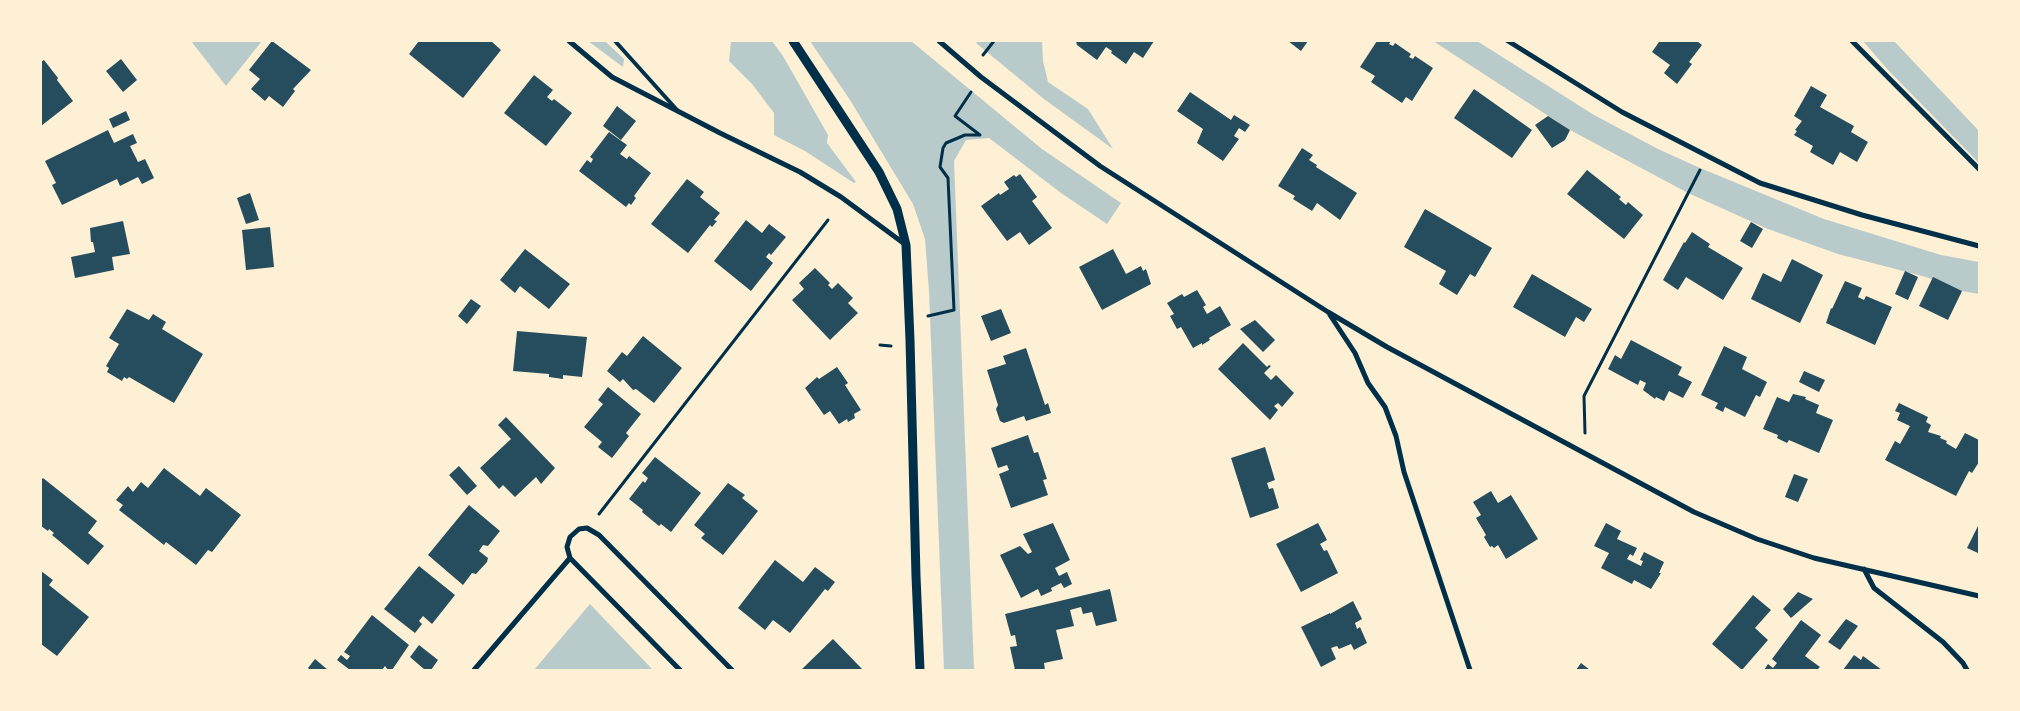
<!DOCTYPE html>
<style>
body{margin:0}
#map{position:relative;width:2020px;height:711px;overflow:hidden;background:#fdf0d5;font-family:"IBM Plex Sans",sans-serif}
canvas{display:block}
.frame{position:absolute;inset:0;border:42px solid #fdf0d5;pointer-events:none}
</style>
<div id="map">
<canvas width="2020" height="711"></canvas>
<div class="frame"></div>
</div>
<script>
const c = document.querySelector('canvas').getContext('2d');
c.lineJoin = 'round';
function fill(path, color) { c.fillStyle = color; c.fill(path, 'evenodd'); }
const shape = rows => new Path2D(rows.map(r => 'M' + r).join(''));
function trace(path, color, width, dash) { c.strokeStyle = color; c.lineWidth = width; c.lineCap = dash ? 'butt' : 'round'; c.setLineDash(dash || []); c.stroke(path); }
fill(shape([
 [191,41,262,41,226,86],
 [588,41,605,41,624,59,623,67],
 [731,41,772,41,783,56,828,135,827,143,856,182,854,183,805,151,774,135,774,113,752,84,729,61],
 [810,41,911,41,1042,149,1121,203,1107,224,1061,193,989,138,966,140,954,161,974,670,944,670,929,291,925,239,913,204,850,100],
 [978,41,1042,41,1043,61,1048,82,1088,109,1113,149,1044,99,976,43],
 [1433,41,1477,41,1594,115,1658,149,1700,168,1824,219,1941,255,1979,262,1979,294,1962,291,1926,277,1838,254,1768,229,1688,193,1570,130],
 [1863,41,1894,41,1979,131,1979,163,1888,70],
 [590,604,653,670,534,670]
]), '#b9caca');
fill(shape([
 [272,41,311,70,293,89,295,91,283,107,269,96,265,101,251,89,260,79,249,70],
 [419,41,491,41,501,50,463,98,409,54],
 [1076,41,1154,41,1143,58,1134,52,1126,64,1111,53,1112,51,1106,47,1097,60,1077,45],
 [1288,41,1308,41,1301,51],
 [1377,41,1391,41,1389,44,1393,46,1395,43,1411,54,1409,57,1413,59,1415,56,1433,68,1412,101,1406,97,1402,103,1371,82,1375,76,1360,67],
 [1657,41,1697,41,1702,45,1689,62,1692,64,1677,84,1664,73,1670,65,1652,52,1659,42],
 [121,59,137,80,123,92,106,71],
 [44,60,58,78,57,80,73,101,41,126,41,62],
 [534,75,553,90,547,97,552,101,554,99,572,113,546,146,504,113],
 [1811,86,1827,95,1820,107,1854,126,1851,132,1868,142,1857,162,1840,152,1833,165,1810,152,1813,146,1794,135,1797,131,1795,130,1802,121,1794,116],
 [1474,89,1532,130,1512,158,1454,118],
 [1190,92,1231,120,1234,115,1250,125,1245,132,1239,128,1234,136,1239,139,1223,161,1197,143,1203,129,1177,111],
 [617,106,636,121,621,140,603,126],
 [126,111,130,120,113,128,109,119],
 [1548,116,1570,130,1565,140,1552,148,1535,125],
 [108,130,114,143,133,134,137,143,130,146,138,162,145,159,154,178,142,184,138,177,120,186,117,179,62,205,52,185,56,183,45,161],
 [609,132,627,145,620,154,627,159,629,156,651,173,634,196,636,198,631,205,629,203,626,207,579,171,587,160,591,163,593,159,590,157],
 [1302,148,1313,155,1309,160,1317,165,1316,167,1357,193,1340,220,1317,203,1312,211,1293,199,1295,196,1278,186],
 [1587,170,1621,197,1619,199,1626,205,1628,202,1643,215,1624,239,1567,194],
 [1020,174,1037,197,1032,201,1052,228,1029,245,1020,232,1007,241,981,206,999,193,1000,195,1009,189,1004,182,1014,175,1016,177],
 [687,179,704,192,700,197,720,213,714,220,717,221,712,227,710,225,688,253,651,224],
 [250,193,259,220,246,224,237,198],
 [1425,209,1492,248,1475,277,1470,274,1457,295,1439,284,1446,271,1404,247],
 [746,220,762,233,769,224,786,237,771,255,769,253,766,257,773,263,751,291,714,261],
 [123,221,130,254,112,257,114,270,75,278,71,257,95,252,93,242,91,242,90,228],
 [1751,222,1763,229,1752,248,1740,241],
 [270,227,274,267,246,270,242,230],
 [1692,232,1710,244,1708,247,1743,268,1723,300,1686,277,1678,290,1663,280,1684,242,1685,243],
 [525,249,570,284,549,309,520,286,515,293,500,280],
 [1113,249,1126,274,1141,266,1143,271,1146,269,1151,284,1102,310,1079,267],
 [1792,259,1823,275,1800,323,1751,299,1763,273,1781,282],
 [815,268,830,283,828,285,832,289,838,283,853,298,848,303,858,313,830,340,792,300,804,289,799,283],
 [1905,271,1918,277,1908,300,1895,294],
 [1532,274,1592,309,1584,322,1576,317,1565,337,1513,307],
 [1933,277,1962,291,1948,320,1919,306],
 [1845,281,1862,288,1858,297,1864,300,1866,296,1892,307,1875,345,1826,323,1831,308,1832,309],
 [1197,290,1206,305,1203,307,1207,314,1220,306,1231,325,1209,338,1210,340,1202,345,1202,343,1193,348,1181,327,1177,329,1170,316,1174,314,1167,303,1182,294,1184,297],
 [471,299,481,306,467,324,458,316],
 [127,309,149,320,153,314,166,322,162,329,203,354,174,403,129,377,127,379,124,377,122,381,107,372,109,368,106,366,119,344,109,338],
 [1001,309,1011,333,991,341,981,316],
 [1255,320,1275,340,1263,352,1240,329],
 [517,331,587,337,582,377,563,375,563,379,549,377,549,374,513,371],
 [643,336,682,368,654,403,636,389,633,390,623,379,620,382,607,371,622,352,627,356],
 [1631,340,1682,367,1678,375,1692,382,1683,398,1669,391,1664,401,1656,397,1655,399,1643,390,1646,383,1640,380,1638,385,1608,369,1615,355,1621,359],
 [1243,343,1267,367,1269,365,1271,366,1264,373,1271,380,1276,375,1294,393,1282,407,1278,403,1274,406,1278,410,1270,420,1218,369],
 [1724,346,1747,357,1742,369,1767,382,1760,397,1756,395,1745,417,1725,407,1723,412,1715,408,1718,403,1701,395],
 [1026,348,1045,405,1048,403,1051,413,1026,421,1024,416,1004,423,1000,421,996,409,998,405,987,370,1006,364,1003,356],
 [837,367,848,383,845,385,861,410,854,414,855,418,848,422,847,419,839,424,830,411,824,415,805,388,817,377,819,379],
 [1804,371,1825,380,1819,392,1799,382],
 [608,387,641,414,626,433,629,436,612,458,598,447,602,442,584,427,603,404,598,400],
 [1793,394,1806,397,1805,399,1819,405,1816,413,1833,420,1819,453,1789,440,1787,443,1777,438,1778,435,1763,429,1777,397,1789,402],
 [1899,403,1928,417,1926,422,1931,425,1928,432,1941,436,1940,438,1947,441,1946,443,1956,449,1965,433,1979,440,1979,462,1972,473,1969,471,1956,496,1885,460,1895,441,1900,444,1910,426,1897,420,1900,413,1895,411],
 [506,417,555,468,541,484,536,477,515,497,503,485,499,489,480,468,511,439,498,425],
 [1028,435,1034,453,1038,452,1047,479,1043,480,1048,495,1011,508,999,474,1009,470,1007,465,998,468,991,448],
 [1265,447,1275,480,1267,483,1269,489,1273,488,1279,508,1250,518,1231,458],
 [655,457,701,493,671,532,661,524,659,526,642,512,643,510,629,499,643,481,645,483,648,478,642,473],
 [459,466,477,486,467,495,449,475],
 [164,468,200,496,206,488,241,515,212,552,208,550,196,565,166,542,164,545,119,510,123,505,116,500,128,486,133,492,141,482,148,488],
 [1794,474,1808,479,1798,502,1785,497],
 [43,478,97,521,88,533,104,546,88,565,52,535,54,533,49,529,48,531,41,526,41,480],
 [728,483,745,495,742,498,758,511,723,555,701,538,705,534,694,525],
 [1491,491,1498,503,1511,495,1538,539,1506,559,1498,545,1494,548,1492,546,1490,547,1484,537,1486,535,1476,518,1481,515,1473,502],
 [469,505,500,531,488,546,483,545,479,551,488,558,487,562,476,574,472,573,463,585,428,555],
 [1053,523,1070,560,1055,568,1059,576,1067,572,1072,584,1064,588,1061,583,1051,588,1052,591,1041,596,1038,589,1021,598,1000,555,1020,546,1028,554,1032,552,1023,534],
 [1318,523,1327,540,1320,544,1324,551,1327,550,1338,573,1301,592,1276,544],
 [1606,523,1621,531,1617,539,1637,548,1633,556,1630,554,1627,559,1641,566,1643,561,1640,560,1644,552,1664,562,1659,573,1661,573,1651,589,1634,580,1632,584,1601,568,1609,553,1594,546],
 [1979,524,1979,552,1978,553,1967,548],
 [775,560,803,582,815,567,835,582,828,591,825,589,790,633,773,620,765,630,738,608],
 [419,566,455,595,432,624,423,616,419,621,422,624,415,633,384,609],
 [41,571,53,580,49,585,89,617,57,656,41,644],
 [1110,589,1117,621,1096,626,1092,612,1083,614,1081,607,1070,610,1074,626,1056,630,1063,659,1044,663,1045,670,1015,670,1010,647,1017,646,1015,635,1011,636,1005,614],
 [1798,592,1813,599,1791,618,1783,609],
 [1753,595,1771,610,1755,628,1768,640,1742,670,1712,644],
 [1353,601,1362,619,1355,623,1357,629,1360,627,1367,643,1354,650,1351,644,1339,649,1337,646,1331,648,1336,659,1321,667,1301,627,1330,613,1330,614],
 [372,615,409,645,392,670,388,670,385,666,382,670,350,670,337,660,341,655,347,660,350,656,344,652],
 [1846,619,1858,626,1840,650,1828,642],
 [1801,620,1821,635,1805,656,1820,667,1817,670,1764,670,1768,664,1773,668,1777,663,1772,659],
 [833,639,863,670,801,670],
 [419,645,438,660,431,670,425,670,410,657],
 [1854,655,1861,660,1863,656,1882,670,1843,670],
 [315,659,328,670,310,670,308,668],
 [1581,663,1590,670,1576,670]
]), '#264d5e');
trace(shape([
 [983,55,994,41],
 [928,316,954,310,948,178,940,167,943,148,946,143,965,135,980,135,955,116,971,92],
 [880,345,891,346],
 [1585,433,1584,396,1700,170],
 [599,514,828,220]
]), '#003049', 3);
trace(shape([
 [615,41,677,110]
]), '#003049', 4);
trace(shape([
 [569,41,612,77,720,133,800,172,841,197,906,245],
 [939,41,981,77,1100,166,1328,312,1387,347,1694,512,1757,539,1814,558,1979,596],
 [1508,41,1622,112,1760,183,1862,215,1979,246],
 [1852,41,1979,169],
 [1330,315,1355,353,1368,383,1385,407,1396,436,1404,472,1470,670],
 [1864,569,1874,588,1943,642,1963,663,1967,670],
 [474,670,570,558],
 [680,670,570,558,567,547,570,537,579,529,587,528,599,535,732,670]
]), '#003049', 5);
trace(shape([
 [793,41,879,172,897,209,906,245,910,340,916,576,920,670]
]), '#003049', 9);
</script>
